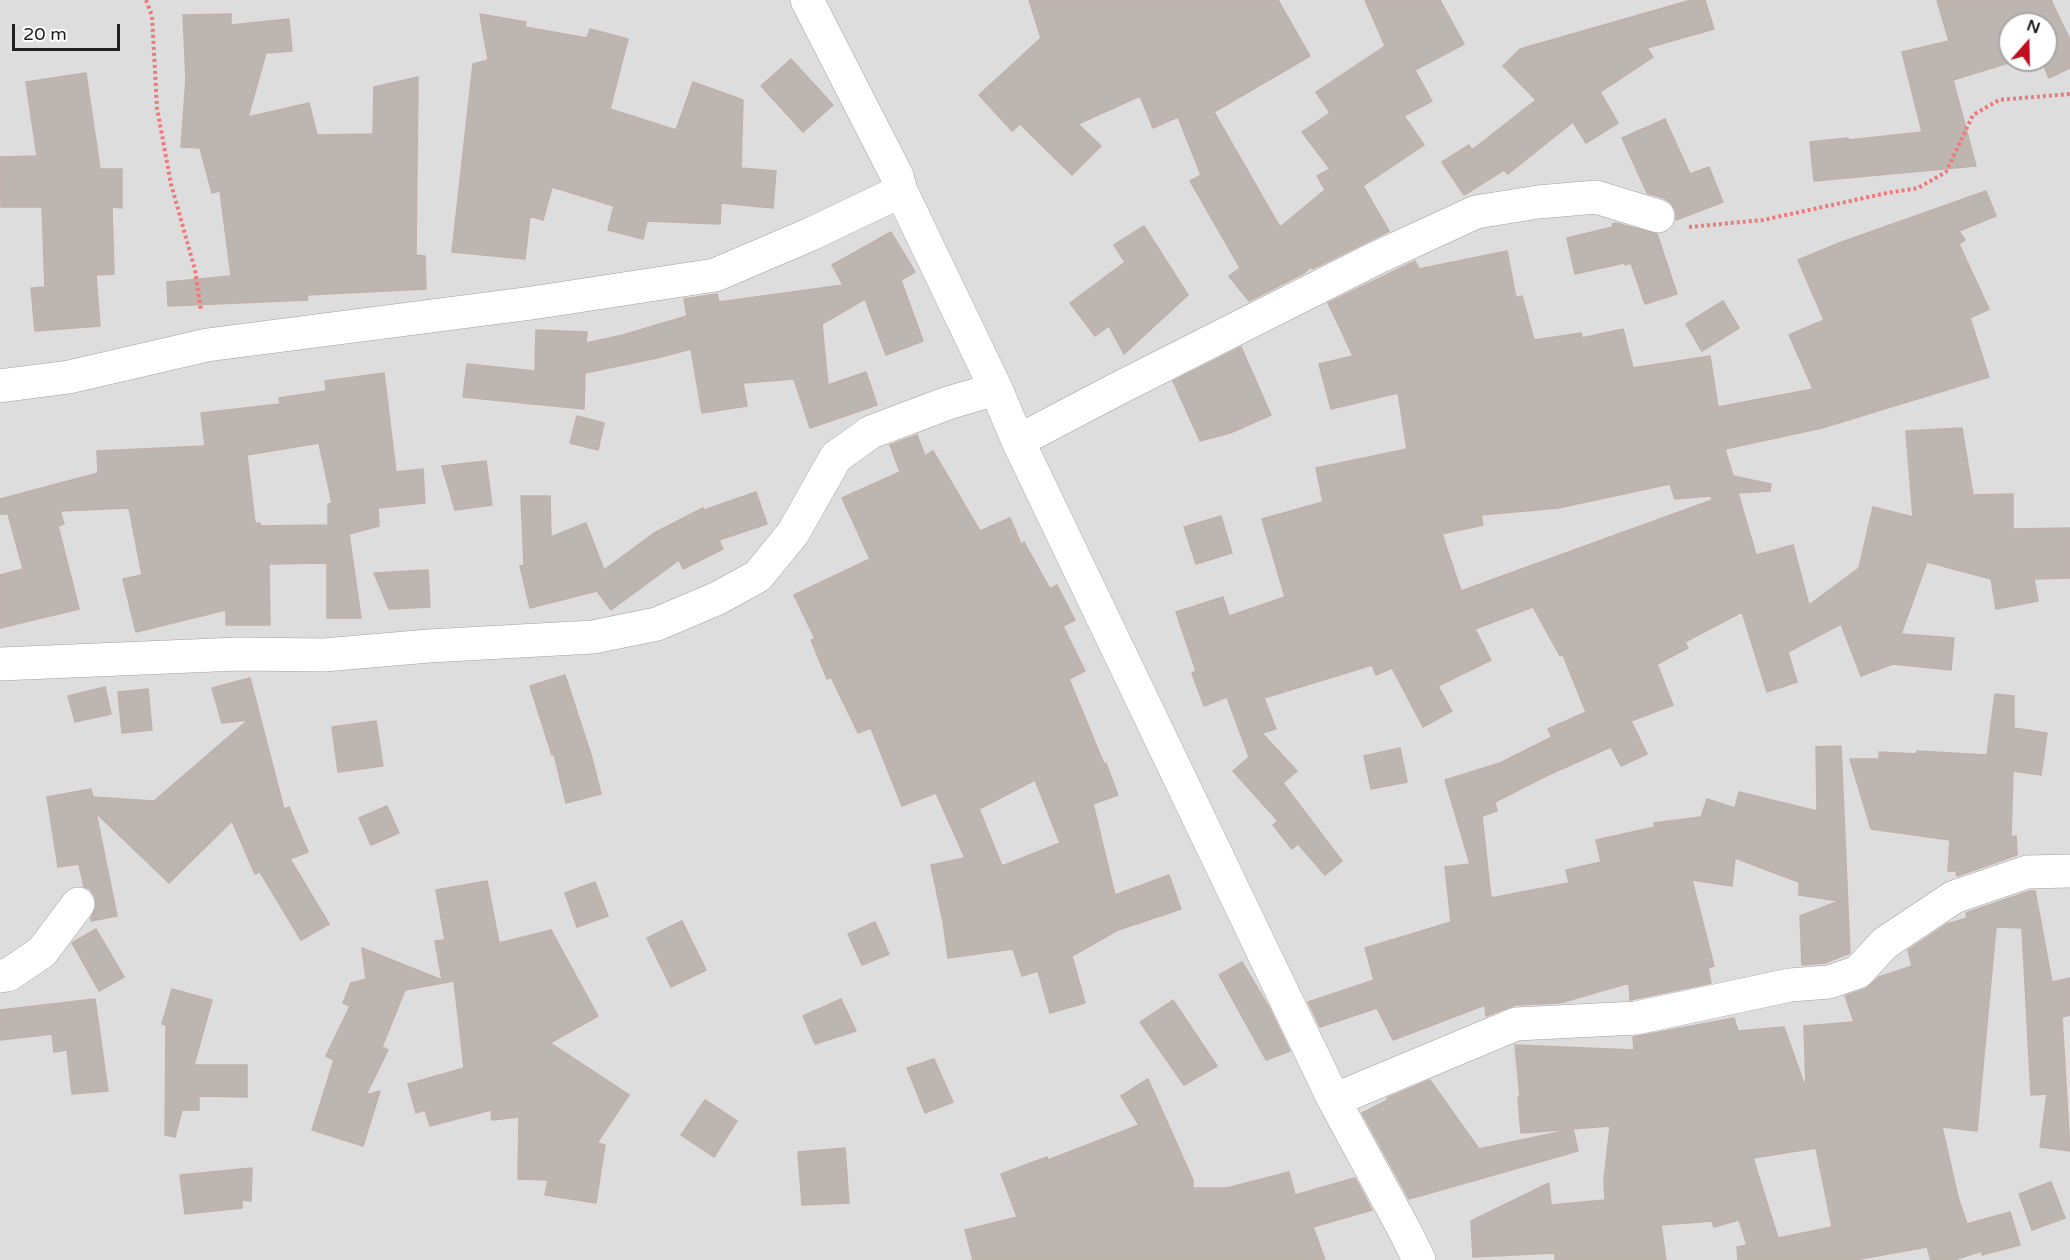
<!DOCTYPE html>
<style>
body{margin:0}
#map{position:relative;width:2070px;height:1260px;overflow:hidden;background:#f0ece7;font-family:"Varela Round",sans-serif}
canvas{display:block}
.north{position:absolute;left:1998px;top:12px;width:60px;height:60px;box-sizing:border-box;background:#fff;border:2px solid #a6a6a6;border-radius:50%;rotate:20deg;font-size:16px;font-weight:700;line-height:24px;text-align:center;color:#202020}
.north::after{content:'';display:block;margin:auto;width:21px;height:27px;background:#c00f21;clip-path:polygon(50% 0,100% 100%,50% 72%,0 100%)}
.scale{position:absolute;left:12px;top:24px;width:108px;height:27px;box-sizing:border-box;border:3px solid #202020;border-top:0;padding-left:8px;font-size:18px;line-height:21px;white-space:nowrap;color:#202020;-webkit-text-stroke:4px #fff;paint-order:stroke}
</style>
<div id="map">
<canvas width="2070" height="1260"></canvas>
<div class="north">N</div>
<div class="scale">20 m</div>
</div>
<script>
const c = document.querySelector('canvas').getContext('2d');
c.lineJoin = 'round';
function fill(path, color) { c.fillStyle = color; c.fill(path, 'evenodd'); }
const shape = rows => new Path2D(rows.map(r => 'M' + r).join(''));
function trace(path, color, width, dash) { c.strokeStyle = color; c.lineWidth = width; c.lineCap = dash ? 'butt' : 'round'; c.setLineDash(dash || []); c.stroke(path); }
fill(shape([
 [0,0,2070,0,2070,1260,0,1260],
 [2010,24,2046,24,2046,60,2010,60]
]), '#dedddd');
const building = shape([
 [1029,0,1278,0,1310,56,1214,112,1280,227,1325,190,1317,176,1330,169,1302,132,1330,113,1316,92,1385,46,1365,0,1440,0,1464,44,1415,70,1432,101,1404,116,1424,145,1363,186,1389,231,1312,269,1311,267,1304,273,1249,301,1229,276,1240,268,1190,181,1201,175,1178,117,1153,128,1140,96,1078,124,1101,146,1072,175,1020,124,1012,131,979,95,1041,38,1029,0],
 [1691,0,1705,0,1714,29,1647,48,1653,57,1600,92,1618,123,1586,143,1573,122,1508,174,1504,170,1464,195,1442,162,1469,145,1472,150,1536,100,1503,66,1520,49,1691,0],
 [1937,0,2051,0,2070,40,2070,68,2049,78,2041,60,2046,60,2046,24,2010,24,2010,60,2018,60,1953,80,1976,166,1814,181,1810,142,1848,138,1849,140,1922,132,1902,52,1949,41,1937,0],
 [231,14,231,25,289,19,292,51,266,53,248,117,309,103,317,135,373,134,374,87,418,77,416,255,425,256,426,289,307,295,308,300,168,306,167,282,231,276,220,191,212,193,200,148,181,147,186,79,183,15,231,14],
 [480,14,526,22,525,27,587,38,590,29,628,39,610,109,676,130,693,82,743,100,741,168,776,171,773,208,721,203,720,224,647,221,643,239,608,230,614,206,552,187,543,220,530,216,525,259,452,252,473,64,488,60,480,14],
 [791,59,833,105,803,132,761,86,791,59],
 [86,73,100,169,122,169,122,208,112,207,114,274,96,275,100,326,35,331,31,288,45,287,42,207,1,207,0,157,37,156,26,82,86,73],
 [1665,119,1690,174,1709,167,1723,202,1676,220,1676,211,1671,203,1664,198,1647,193,1622,138,1665,119],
 [1986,191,1996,216,1959,231,1965,240,1959,244,1989,309,1970,318,1989,377,1822,428,1725,449,1733,476,1771,484,1770,491,1738,493,1756,555,1793,545,1809,605,1859,568,1873,507,1913,517,1906,431,1962,428,1973,495,2013,494,2013,529,2070,528,2070,578,2034,579,2038,601,1996,609,1991,579,1927,562,1901,634,1954,638,1951,670,1893,664,1861,676,1841,624,1788,652,1797,682,1767,692,1742,612,1685,642,1688,648,1657,664,1673,705,1631,721,1647,754,1621,766,1611,747,1546,776,1495,802,1497,811,1482,816,1491,898,1569,883,1566,870,1601,862,1596,840,1655,827,1654,823,1701,817,1707,799,1735,808,1739,792,1817,811,1816,747,1841,746,1850,953,1825,963,1802,965,1800,916,1839,901,1799,895,1799,882,1735,858,1732,886,1692,880,1714,966,1708,968,1711,983,1630,1000,1629,983,1560,1003,1515,1005,1486,1016,1485,1005,1393,1040,1377,1008,1320,1027,1308,1002,1374,980,1365,948,1451,922,1445,867,1470,864,1445,780,1500,763,1552,737,1548,729,1586,712,1563,655,1560,656,1533,607,1475,629,1491,660,1438,686,1452,711,1423,727,1392,668,1376,675,1372,665,1264,698,1276,729,1262,733,1297,771,1283,783,1342,861,1325,875,1298,844,1292,849,1273,825,1278,821,1233,771,1249,757,1227,697,1204,706,1192,673,1196,671,1176,612,1223,597,1229,616,1285,597,1262,519,1323,502,1316,468,1407,449,1398,393,1331,409,1319,364,1353,356,1328,303,1415,261,1419,269,1507,251,1516,298,1522,296,1534,340,1581,333,1582,338,1623,329,1633,368,1710,356,1718,407,1813,389,1789,335,1824,320,1798,260,1839,243,1986,191],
 [1670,484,1675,499,1711,496,1712,500,1461,591,1442,534,1483,525,1481,515,1558,508,1670,484],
 [1616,223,1657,234,1677,294,1645,304,1631,263,1625,265,1624,263,1575,274,1567,238,1613,227,1612,224,1616,223],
 [1144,226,1188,295,1124,354,1109,326,1095,336,1070,303,1125,262,1114,245,1144,226],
 [891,232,915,272,901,280,923,341,886,355,865,299,822,324,828,385,866,372,877,405,810,428,794,379,743,383,747,406,702,413,691,349,657,358,585,373,584,409,463,397,467,364,535,371,536,330,587,332,586,343,623,335,687,316,684,299,717,294,719,302,843,285,832,265,891,232],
 [1723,301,1739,328,1702,351,1686,324,1723,301],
 [1241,347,1271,415,1230,433,1200,441,1173,381,1241,347],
 [384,373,396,472,423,469,425,503,378,508,379,526,349,534,361,618,327,618,327,563,269,564,270,625,226,625,226,610,136,632,123,579,142,575,129,508,60,511,64,524,58,526,79,609,0,628,0,575,23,569,8,514,0,514,0,499,98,473,97,451,205,446,201,413,280,404,279,398,326,391,325,381,384,373],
 [319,443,332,503,328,504,328,525,260,526,260,523,255,523,247,455,319,443],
 [577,416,604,423,598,450,570,443,577,416],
 [917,435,925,456,933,451,980,531,1010,518,1021,544,1024,542,1050,589,1057,585,1075,620,1063,626,1085,671,1069,679,1104,764,1106,763,1118,795,1093,804,1115,895,1169,875,1181,909,1118,930,1072,956,1085,1003,1050,1013,1038,971,1022,976,1013,949,948,958,943,922,931,865,965,858,936,793,902,806,871,728,858,733,831,677,827,679,811,640,815,639,794,595,870,559,842,498,900,472,890,445,917,435],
 [1035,780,1060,843,1002,866,979,809,1035,780],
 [486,461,492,505,455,510,442,466,486,461],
 [756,492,767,524,719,540,723,549,683,569,679,560,611,610,597,591,530,608,520,566,524,565,521,496,550,496,551,537,586,523,604,570,654,533,703,508,704,510,756,492],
 [1221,516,1232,553,1196,564,1184,527,1221,516],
 [428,570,430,607,389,609,374,573,428,570],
 [565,675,592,758,601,794,566,803,554,754,552,755,530,686,565,675],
 [250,678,284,809,289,807,308,852,290,859,329,924,301,940,260,872,255,874,232,821,169,883,96,813,117,916,91,921,91,918,96,907,95,897,90,889,84,887,79,864,58,867,47,797,91,789,93,797,154,801,248,720,222,723,212,688,250,678],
 [105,687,111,714,75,722,68,696,105,687],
 [148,689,152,730,122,733,118,692,148,689],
 [1995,694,2014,696,2014,728,2047,733,2041,775,2013,771,2011,837,2016,836,2017,855,1957,876,1956,871,1948,871,1950,840,1871,829,1850,759,1879,759,1879,752,1916,754,1917,751,1987,755,1995,694],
 [376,721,383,766,338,772,332,727,376,721],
 [1400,748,1407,782,1371,789,1364,756,1400,748],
 [387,806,399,833,371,845,359,818,387,806],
 [487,881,499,943,551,930,598,1016,550,1043,629,1095,597,1143,605,1145,596,1203,545,1195,548,1180,518,1179,519,1117,492,1120,491,1110,430,1126,425,1110,416,1113,408,1084,464,1068,454,981,405,990,382,1047,388,1050,366,1095,380,1091,363,1146,312,1130,334,1060,326,1056,350,1006,343,1003,351,983,366,979,362,948,442,980,435,941,445,940,436,890,487,881],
 [595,882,608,916,577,927,565,893,595,882],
 [2030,891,2035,891,2052,982,2070,978,2070,1015,2062,1017,2070,1151,2040,1147,2047,1094,2031,1095,2022,928,1996,927,1977,1131,1942,1127,1958,1197,1967,1224,2010,1212,2020,1245,1982,1255,1982,1251,1954,1260,1931,1260,1927,1247,1855,1260,1738,1260,1737,1247,1747,1245,1739,1220,1714,1227,1712,1221,1661,1225,1666,1260,1555,1260,1555,1253,1473,1257,1471,1221,1549,1183,1551,1205,1605,1200,1604,1180,1610,1126,1521,1133,1518,1097,1520,1097,1515,1045,1634,1050,1633,1037,1734,1018,1738,1031,1784,1027,1806,1089,1804,1026,1854,1022,1845,996,1865,989,1879,977,1912,966,1908,950,1947,924,1967,918,1966,913,2030,891],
 [1816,1148,1832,1227,1778,1238,1753,1158,1816,1148],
 [682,921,706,970,671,987,647,938,682,921],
 [875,922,889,954,862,965,848,934,875,922],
 [96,929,124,977,99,991,72,943,96,929],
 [1242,962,1270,1009,1290,1051,1266,1060,1219,975,1242,962],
 [172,989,212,1000,194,1065,247,1065,247,1097,199,1096,199,1110,182,1110,175,1137,165,1135,166,1025,162,1024,172,989],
 [95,999,108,1091,72,1094,67,1050,54,1052,52,1034,0,1040,0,1010,95,999],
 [841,999,856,1031,815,1044,803,1016,841,999],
 [1173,1000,1217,1066,1184,1085,1140,1022,1173,1000],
 [934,1059,953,1102,925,1113,907,1068,934,1059],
 [1148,1079,1193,1180,1193,1188,1227,1188,1289,1172,1295,1195,1355,1178,1372,1210,1313,1227,1325,1260,973,1260,965,1230,1017,1217,1001,1174,1047,1157,1048,1160,1139,1125,1121,1096,1148,1079],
 [1430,1080,1479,1149,1573,1129,1578,1151,1409,1199,1362,1113,1388,1100,1387,1098,1430,1080],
 [705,1100,737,1121,714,1157,681,1135,705,1100],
 [845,1148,849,1203,802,1205,798,1152,845,1148],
 [252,1168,251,1201,242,1200,242,1208,185,1214,180,1175,252,1168],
 [2051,1182,2065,1218,2032,1230,2019,1194,2051,1182]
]);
fill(building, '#bdb5b0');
trace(building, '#c0b2aa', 1.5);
const minor = shape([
 [807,0,897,176,901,191,996,389,1018,441,1334,1100,1407,1235,1419,1260],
 [0,386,69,377,207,345,532,303,715,275,811,234,901,191],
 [1018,441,1117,389,1374,259,1476,212,1538,202,1596,197,1658,216],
 [0,664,239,654,324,655,429,646,593,637,657,624,718,598,758,576,793,533,836,457,871,432,948,403,996,389],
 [0,976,8,975,42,952,78,904],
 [1334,1100,1516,1024,1636,1018,1790,985,1829,982,1858,972,1885,943,1954,897,2027,872,2070,871]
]);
trace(minor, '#a1a1a1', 34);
trace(shape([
 [146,0,152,16,157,108,171,184,195,270,201,311],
 [1689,227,1763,220,1887,193,1918,188,1946,172,1973,115,1999,100,2070,94]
]), '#ef7978', 4, [3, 3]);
trace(minor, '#fff', 33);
</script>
